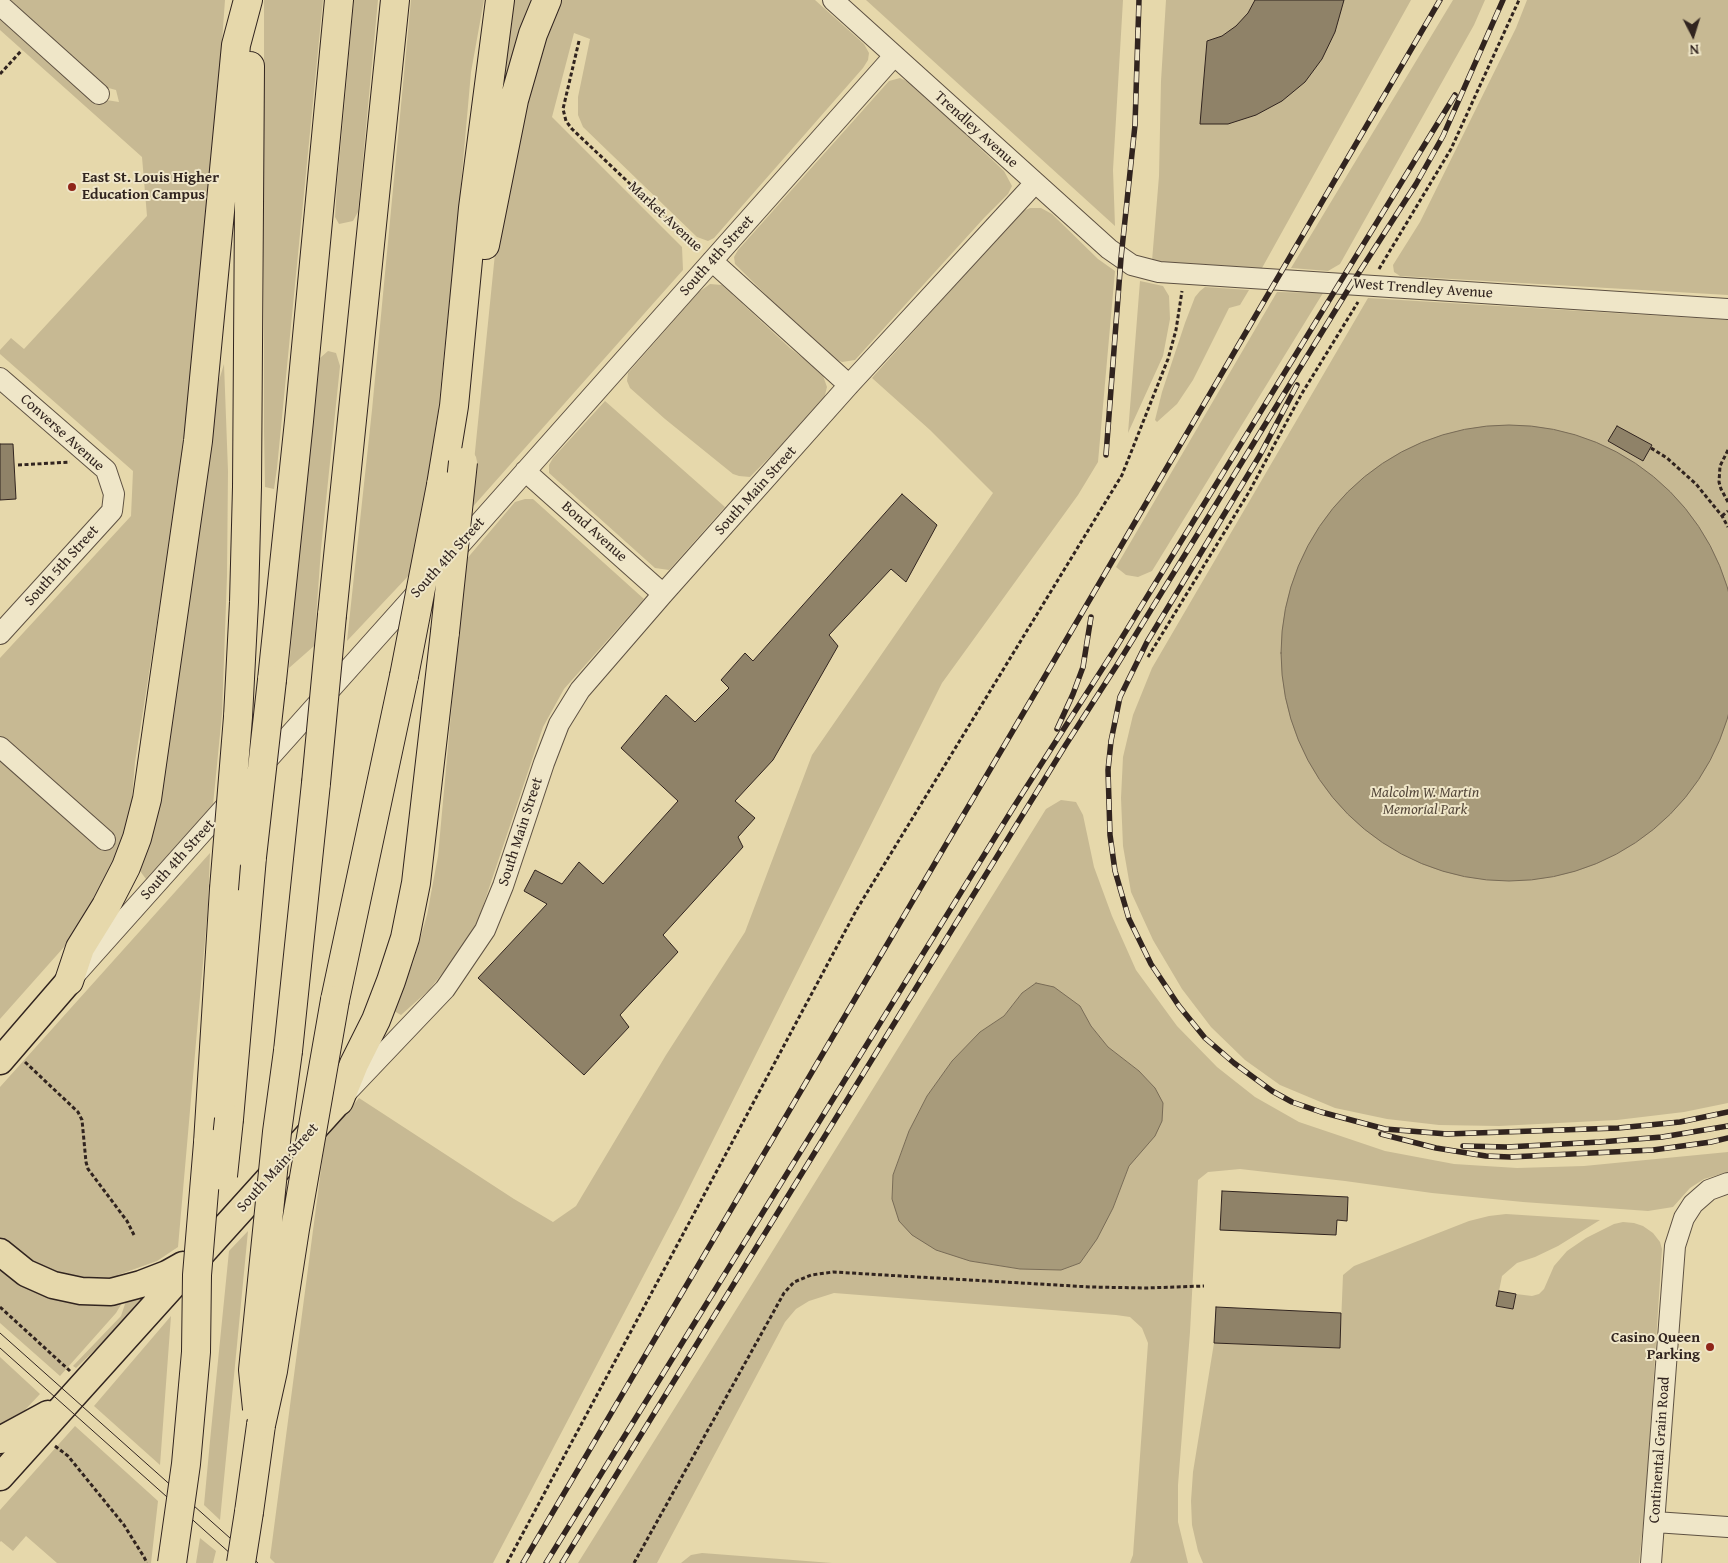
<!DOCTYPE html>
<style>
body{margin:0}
#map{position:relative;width:1728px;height:1563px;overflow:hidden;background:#e6d8ab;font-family:"Gentium Book Plus",serif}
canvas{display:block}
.north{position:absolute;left:1668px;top:10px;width:50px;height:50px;-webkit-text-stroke:4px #efe6c8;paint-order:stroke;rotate:175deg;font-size:14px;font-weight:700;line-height:20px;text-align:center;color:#31241f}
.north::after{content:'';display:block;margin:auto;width:18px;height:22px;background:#31241f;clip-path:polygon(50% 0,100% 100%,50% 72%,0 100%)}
</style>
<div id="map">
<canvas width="1728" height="1563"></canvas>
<div class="north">N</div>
</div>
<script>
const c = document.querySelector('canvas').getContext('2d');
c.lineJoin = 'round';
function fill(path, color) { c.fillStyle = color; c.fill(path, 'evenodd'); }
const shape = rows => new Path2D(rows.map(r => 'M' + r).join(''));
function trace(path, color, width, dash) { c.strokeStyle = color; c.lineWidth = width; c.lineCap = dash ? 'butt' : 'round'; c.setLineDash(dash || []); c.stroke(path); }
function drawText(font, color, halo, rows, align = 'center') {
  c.font = font + ' "Gentium Book Plus",serif'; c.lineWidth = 4; c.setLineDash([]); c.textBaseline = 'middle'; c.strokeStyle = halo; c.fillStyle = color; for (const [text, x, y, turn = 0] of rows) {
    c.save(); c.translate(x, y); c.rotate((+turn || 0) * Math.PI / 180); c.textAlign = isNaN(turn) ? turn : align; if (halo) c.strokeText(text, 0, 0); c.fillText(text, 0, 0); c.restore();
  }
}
fill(shape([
 [11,0,225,0,215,137,197,331,175,508,135,762,130,822,119,863,72,938,0,1019,0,658,131,516,133,471,0,354,0,350,11,338,24,349,147,216,142,157,0,30,0,11,100,99,119,102,116,90,101,86],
 [264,0,323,0,277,468,274,489,265,487,264,431],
 [354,0,378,0,358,212,353,221,339,224,335,217,337,185],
 [411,0,484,0,471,72,459,207,438,412,412,572,347,641,372,410],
 [508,0,532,0,503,93,498,93],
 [556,0,815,0,864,44,869,53,868,60,863,68,714,238,708,241,697,237,583,127,578,115,578,97,590,39,574,33,552,117,682,247,683,270,469,511,499,214,511,153],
 [866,0,1123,0,1113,170,1115,226],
 [1166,0,1411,0,1262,268,1152,261,1159,176,1161,81],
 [1453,0,1485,0,1474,25,1340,264,1328,271,1291,268],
 [1527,0,1728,0,1728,295,1400,276,1394,272,1393,265,1420,222,1516,28],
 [900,78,911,83,1004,171,1012,186,1008,194,984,218,855,360,842,362,832,358,781,310,735,264,734,257,738,250,889,81],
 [1030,208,1041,208,1052,214,1098,259,1115,271,1098,462,1078,495,942,683,678,1210,493,1563,275,1563,270,1558,325,1139,359,1098,514,1199,553,1222,576,1206,666,1055,745,932,812,755,993,493,930,430,872,378,1021,212],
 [1140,281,1163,286,1169,296,1170,319,1163,356,1128,433],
 [710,284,722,285,790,348,822,373,827,387,823,403,750,477,739,476,733,474,665,419,630,388,627,381,628,373,699,292],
 [1205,287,1249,290,1240,305,1229,308,1193,380,1177,404,1157,422,1155,420,1162,392,1185,323,1195,297,1200,291],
 [1277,292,1323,293,1152,571,1138,577,1126,575,1116,567],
 [1368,298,1728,320,1728,1103,1684,1112,1617,1120,1499,1126,1439,1125,1387,1119,1335,1108,1280,1085,1245,1060,1211,1027,1182,989,1153,940,1131,892,1123,846,1121,798,1123,757,1133,715,1152,668],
 [328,351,336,353,340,366,321,549,314,646,289,668,310,423,320,358],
 [224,364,228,471,227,576,222,714,213,805,146,879,140,871,148,847,214,397],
 [605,401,725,507,669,570,655,568,549,473,549,465,553,458],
 [525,499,533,499,644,599,564,689,543,727,478,921,457,955,429,990,401,1015,394,1011,413,963,427,915,438,856,465,561,515,502],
 [1061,800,1076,802,1083,815,1094,867,1112,916,1136,970,1177,1026,1217,1067,1255,1097,1299,1122,1385,1151,1454,1164,1517,1168,1584,1166,1728,1152,1728,1172,1704,1179,1690,1188,1673,1207,1648,1211,1523,1202,1432,1193,1345,1181,1240,1169,1208,1172,1198,1180,1190,1332,1178,1485,1178,1522,1188,1563,1130,1563,1133,1555,1148,1343,1142,1328,1130,1317,1116,1315,834,1293,809,1301,796,1309,785,1322,657,1563,578,1563,754,1281,1046,809],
 [1036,984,1079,1006,1091,1026,1108,1047,1139,1071,1155,1088,1129,1166,1113,1208,1080,1263,1060,1270,1020,1269,970,1261,892,1199,893,1175,909,1131,927,1096,952,1061,980,1032,1004,1016,1022,993],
 [210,853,208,906,178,1247,157,1261,118,1275,119,1280,72,1281,15,1253,0,1238,0,1087],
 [1506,1214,1600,1220,1558,1246,1535,1257,1517,1263,1502,1276,1496,1306,1512,1309,1516,1294,1532,1296,1539,1294,1544,1289,1554,1266,1567,1251,1586,1238,1614,1224,1623,1222,1634,1223,1643,1226,1653,1233,1660,1242,1662,1249,1646,1497,1639,1563,1203,1563,1198,1551,1192,1525,1191,1501,1193,1472,1214,1343,1340,1348,1343,1275,1354,1266,1469,1221,1489,1216],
 [248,1231,233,1386,220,1520,204,1505,210,1441,229,1251],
 [0,1265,121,1299,122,1303,116,1313,60,1376,0,1323],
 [154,1293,76,1368,73,1366,121,1316,127,1298],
 [171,1316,160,1465,94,1406],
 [0,1357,40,1394,25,1410,0,1424],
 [75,1426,158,1501,151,1563,57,1563,26,1536,13,1551,1,1541,0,1542,0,1510],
 [200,1538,216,1551,213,1563,196,1563],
 [702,1553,832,1563,681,1563,691,1555]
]), '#c7b993');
const water = shape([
 '1281 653a228 228 0 1 1 456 0a228 228 0 1 1-456 0Z',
 [1036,983,1054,987,1080,1006,1091,1026,1108,1047,1139,1071,1155,1088,1163,1103,1162,1121,1155,1136,1129,1166,1113,1208,1097,1239,1080,1263,1061,1270,1020,1269,970,1261,936,1250,912,1235,899,1221,892,1199,893,1175,909,1131,927,1096,952,1061,980,1032,1004,1016,1022,993,1036,983]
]);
fill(water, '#a89b7b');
trace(water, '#786b56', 1);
const building = shape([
 [1255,0,1344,0,1335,32,1322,59,1305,82,1282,101,1256,115,1228,124,1200,124,1207,41,1222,36,1236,26,1248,13,1255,0],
 [1617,426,1652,445,1643,461,1608,441,1617,426],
 [0,444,13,444,16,499,0,500,0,444],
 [902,494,937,525,906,582,891,569,829,635,838,646,773,760,735,801,755,818,738,837,743,847,663,935,678,952,620,1015,629,1027,584,1075,478,978,547,904,524,891,535,870,562,884,579,862,603,884,678,801,621,748,666,695,695,722,729,688,721,680,745,653,753,661,902,494],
 [1222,1191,1348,1197,1347,1221,1337,1220,1336,1235,1220,1230,1222,1191],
 [1499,1291,1516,1294,1513,1309,1496,1306,1499,1291],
 [1216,1307,1341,1313,1340,1348,1214,1343,1216,1307]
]);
fill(building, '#8f8268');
trace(building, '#31241f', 1);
const minor = shape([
 [833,0,1109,249,1132,265,1159,272,1728,309],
 [0,5,99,94],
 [712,261,849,385],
 [0,378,106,470,114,494,112,511,0,634],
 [525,471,663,594],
 [451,555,894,56],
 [0,747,105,840],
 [261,767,421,588],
 [74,976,233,798],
 [347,1092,445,989,485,930,503,886,544,763,559,724,580,690,663,594,849,385,1035,183],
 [1655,1522,1728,1527],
 [1651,1563,1675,1246,1684,1218,1693,1204,1709,1190,1728,1183]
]);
const major = shape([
 [0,1061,69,981],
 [0,1252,26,1273,53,1285,81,1291,111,1292,141,1284,167,1274,183,1265],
 [0,1440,48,1414],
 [0,1477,339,1101]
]);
const highway = shape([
 [485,245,514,100,533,34,547,0],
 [441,485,454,406,473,208,500,0],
 [332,615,395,0],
 [272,680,299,421,339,0],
 [238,717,244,602,247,487,250,66],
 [69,981,80,948,106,906,126,867,137,838,147,799,198,441,236,45,248,0],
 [335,1000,404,676],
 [288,1051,316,783],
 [339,1101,354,1064,376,1020,391,981,405,938,416,883,445,632],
 [229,1119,252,857],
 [208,1143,224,889],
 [249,1512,261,1425]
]);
trace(minor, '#5e5142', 22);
trace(major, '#31241f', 29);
trace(highway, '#31241f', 30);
trace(shape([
 [579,41,563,109,566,121,572,129,699,249],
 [0,74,22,50],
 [1379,269,1451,149,1519,0],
 [1651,448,1667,458,1696,484,1722,516,1728,527],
 [1728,450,1720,466,1719,482,1721,489,1728,502],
 [18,465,70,462],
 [1722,516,1728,511],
 [1148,657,1249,492,1301,395,1358,302],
 [25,1062,78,1112,82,1120,86,1162,88,1169,127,1221,134,1235],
 [0,1307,70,1371],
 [55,1446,68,1456,124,1525,144,1557,147,1563],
 [507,1563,857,909,1122,475,1168,359,1176,330,1182,291],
 [634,1563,784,1293,794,1282,811,1275,833,1272,1090,1287,1146,1288,1204,1286]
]), '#31241f', 3, [4, 2.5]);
trace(minor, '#efe6c8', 20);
trace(major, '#e6d8ab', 26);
trace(highway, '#e6d8ab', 28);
trace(shape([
 [0,1333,258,1563],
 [0,1348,241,1563]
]), '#31241f', 1);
const rail = shape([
 [1297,385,1260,455,1147,642,1120,697,1111,741,1108,770,1110,835,1115,871,1129,919,1151,964,1179,1006,1205,1038,1234,1063,1272,1091,1292,1102,1321,1112,1385,1129,1447,1134,1618,1128,1680,1122,1728,1112],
 [1106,455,1121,258,1135,125,1139,0],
 [1057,729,1073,694,1083,667,1091,617],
 [1381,1134,1436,1148,1486,1156,1510,1157,1653,1150,1711,1142,1728,1138],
 [1463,1146,1507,1147,1600,1142,1662,1137,1728,1126],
 [523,1563,1041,683,1440,0],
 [546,1563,1015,805,1115,649,1455,95],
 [562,1563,1065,746,1117,665,1351,285,1416,184,1443,136,1503,0]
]);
trace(rail, '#31241f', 5.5);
trace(rail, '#efe6c8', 4, [11]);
const highwayBridge = shape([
 [445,632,463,462],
 [404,676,441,485],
 [316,783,332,615],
 [252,857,272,680],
 [224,889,238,717],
 [223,1176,229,1119],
 [257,1409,253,1370,277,1132,288,1051],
 [261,1425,273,1371,295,1229,335,1000],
 [172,1563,186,1464,196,1352,197,1275,208,1143],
 [241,1563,249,1512]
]);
trace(highwayBridge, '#31241f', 30, []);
trace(highwayBridge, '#e6d8ab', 28);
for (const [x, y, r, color] of [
 [72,187,5,"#8f2418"],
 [1710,1347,5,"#8f2418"]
]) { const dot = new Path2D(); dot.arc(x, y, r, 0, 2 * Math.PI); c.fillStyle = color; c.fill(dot); trace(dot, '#efe6c8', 2); }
drawText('15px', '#31241f', '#efe6c8', [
 ["Trendley Avenue",976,130,42],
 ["Market Avenue",665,217,43],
 ["South 4th Street",717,256,-48],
 ["West Trendley Avenue",1423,289,4],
 ["Converse Avenue",62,433,42],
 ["South Main Street",756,491,-48],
 ["Bond Avenue",594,532,42],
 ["South 4th Street",448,558,-48],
 ["South 5th Street",62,566,-48],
 ["South Main Street",521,832,-72],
 ["South 4th Street",178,860,-48],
 ["South Main Street",278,1168,-48],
 ["Continental Grain Road",1660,1450,-86]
]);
drawText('bold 15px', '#31241f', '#efe6c8', [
 ["East St. Louis Higher",82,178],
 ["Education Campus",82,195],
 ["Casino Queen",1700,1338,"right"],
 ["Parking",1700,1355,"right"]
], 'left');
drawText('italic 15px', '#56493c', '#efe6c8', [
 ["Malcolm W. Martin",1425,793],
 ["Memorial Park",1425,810]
]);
</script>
